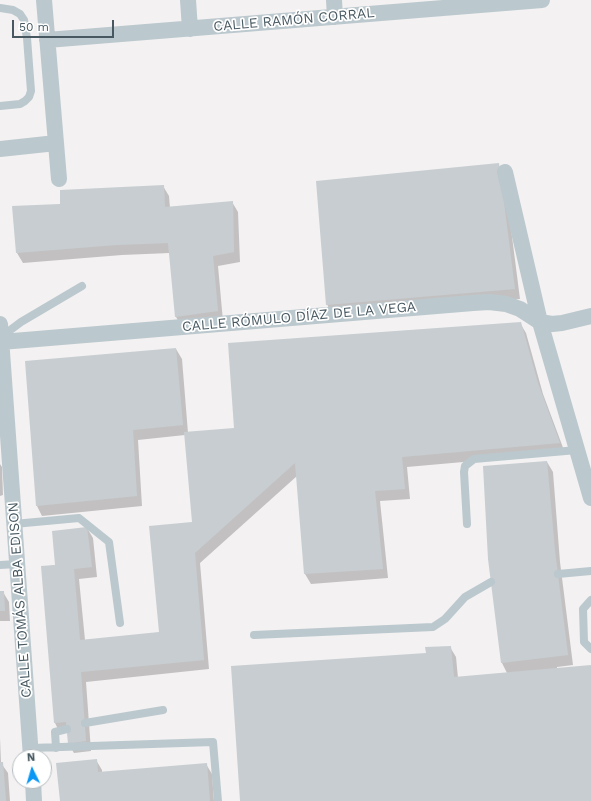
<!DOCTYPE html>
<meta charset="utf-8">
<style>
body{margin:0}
#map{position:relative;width:591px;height:801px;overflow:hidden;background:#f3f1f1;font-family:"Work Sans",sans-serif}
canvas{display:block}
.north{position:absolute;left:12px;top:749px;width:40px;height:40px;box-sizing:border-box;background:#fff;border:1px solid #b5bcbf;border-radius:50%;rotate:355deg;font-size:11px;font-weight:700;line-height:16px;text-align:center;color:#475860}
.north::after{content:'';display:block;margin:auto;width:14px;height:18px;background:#0a98f4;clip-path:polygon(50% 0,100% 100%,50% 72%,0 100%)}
.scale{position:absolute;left:12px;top:20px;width:102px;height:18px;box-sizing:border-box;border:2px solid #475860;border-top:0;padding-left:5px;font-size:12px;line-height:14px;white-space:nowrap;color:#475860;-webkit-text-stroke:3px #fff;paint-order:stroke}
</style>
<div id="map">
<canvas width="591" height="801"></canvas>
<div class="north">N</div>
<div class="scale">50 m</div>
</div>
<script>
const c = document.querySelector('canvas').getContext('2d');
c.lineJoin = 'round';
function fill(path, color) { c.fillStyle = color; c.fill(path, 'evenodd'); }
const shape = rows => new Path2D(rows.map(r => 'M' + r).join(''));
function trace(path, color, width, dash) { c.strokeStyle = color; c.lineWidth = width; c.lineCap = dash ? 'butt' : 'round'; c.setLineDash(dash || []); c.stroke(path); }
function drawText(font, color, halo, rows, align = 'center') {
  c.font = font + ' "Work Sans",sans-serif'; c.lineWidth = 3.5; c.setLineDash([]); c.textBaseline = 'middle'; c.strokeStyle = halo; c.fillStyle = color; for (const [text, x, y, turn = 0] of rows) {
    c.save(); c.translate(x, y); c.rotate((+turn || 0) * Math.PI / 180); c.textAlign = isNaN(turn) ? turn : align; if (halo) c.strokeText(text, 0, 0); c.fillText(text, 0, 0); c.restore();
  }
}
fill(shape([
 [498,164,504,174,520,299,332,315,327,304],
 [163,186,169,196,170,208,232,202,238,212,240,262,218,266,223,321,182,327,176,317,170,253,122,255,23,263,17,253,61,205],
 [520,323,526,333,543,394,565,453,407,467,410,499,380,501,388,578,311,584,305,574,297,476,200,563,209,669,86,682,91,751,74,753,68,743,68,732,60,733,55,723,42,567,56,565,87,528,93,538,97,577,79,579,85,640,160,633,193,523,185,435,138,440,142,506,42,516,37,506,176,349,182,359,188,433,235,429],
 [547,462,553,472,560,562,573,665,557,667,557,669,591,666,591,801,241,801,427,654,450,647,456,657,458,678,507,673,502,663,489,559],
 [0,464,2,467,3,495,0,496],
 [0,592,3,592,9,602,10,621,0,621],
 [0,738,1,763,8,773,10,801,0,801],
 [96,760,102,770,102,773,206,764,212,774,214,801,61,801]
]), '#0003');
fill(shape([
 [499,163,515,289,326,305,316,181],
 [164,185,165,207,233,201,234,252,213,256,218,311,175,317,168,243,116,245,16,253,12,206,60,204,60,190],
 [521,322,538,383,560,443,402,457,405,489,375,491,383,569,304,574,295,463,195,553,204,660,81,672,86,741,68,744,66,722,54,723,41,566,55,565,52,531,87,527,92,567,74,569,80,640,159,632,149,526,192,522,184,432,234,428,228,343],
 [176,348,183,425,133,430,137,496,36,506,25,361],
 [547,461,555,551,568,655,501,663,488,559,483,466],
 [0,591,4,591,5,611,0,611],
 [451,646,454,677,591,665,591,801,240,801,231,666,426,653,425,647],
 [97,759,98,772,207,763,210,801,60,801,56,763],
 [0,762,3,762,6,801,0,801]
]), '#c7cdd1');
trace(shape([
 [0,8,13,10,20,14,24,20,27,38,31,91,29,97,25,101,20,104,0,106],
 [1,337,21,322,82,286],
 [14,524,79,518,109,542,120,623],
 [467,524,464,472,465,466,474,459,577,450],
 [0,565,17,564],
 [558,574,591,571],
 [591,600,583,609,584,642,591,649],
 [254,635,433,627,445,619,465,597,491,582],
 [85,723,163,710],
 [31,748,213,742,218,801],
 [56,748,55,732,67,729]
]), '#bbc8ce', 8);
trace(shape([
 [44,0,59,179],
 [188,0,190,29],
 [334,0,335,17],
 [47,40,542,0],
 [0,149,56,143],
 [505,172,540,322,591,498],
 [0,324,31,757],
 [1,342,473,303,489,302,506,304,520,309,540,322,552,324,562,323,591,316],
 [33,781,34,801]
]), '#bbc8ce', 16);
drawText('14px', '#475860', '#fff', [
 ["CALLE RAMÓN CORRAL",294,20,-5],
 ["CALLE RÓMULO DÍAZ DE LA VEGA",299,317,-5],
 ["CALLE TOMÁS ALBA EDISON",20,600,-94]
]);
</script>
